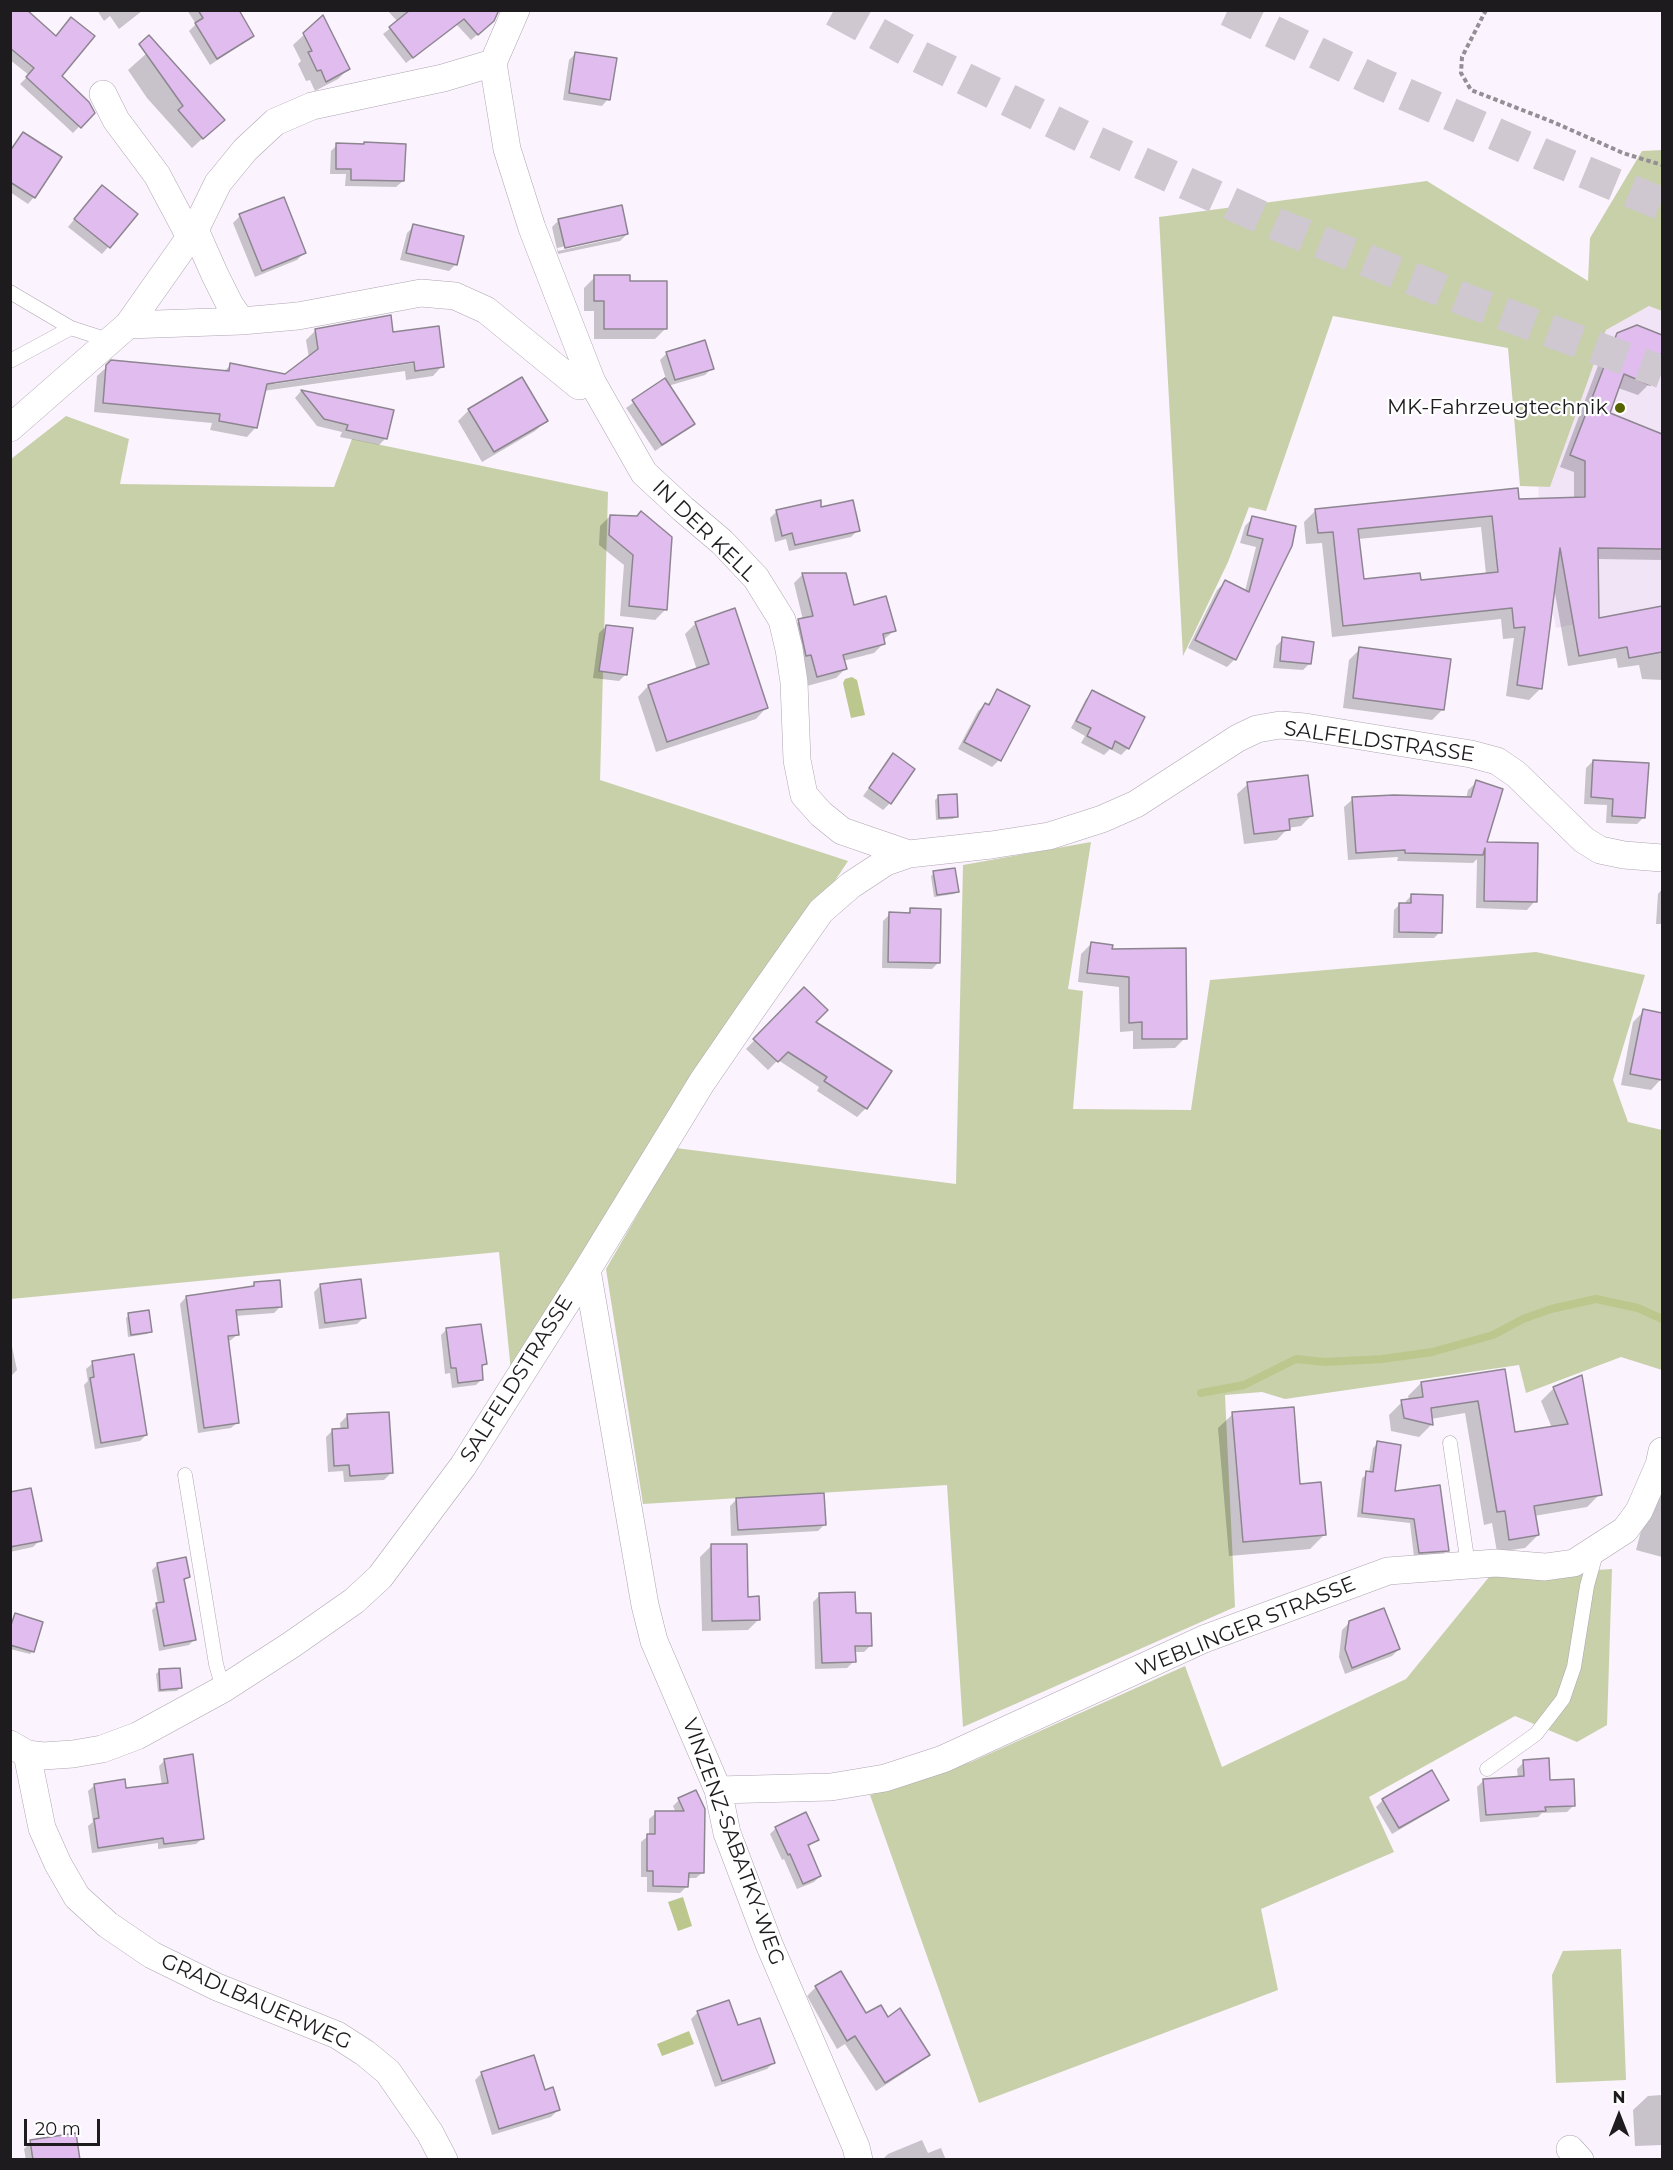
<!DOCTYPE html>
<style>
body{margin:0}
#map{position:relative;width:1673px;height:2170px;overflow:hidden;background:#fbf3fd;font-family:Montserrat,sans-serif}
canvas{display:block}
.frame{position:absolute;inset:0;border:12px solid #1e1b1f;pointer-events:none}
.north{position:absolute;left:1589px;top:2086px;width:60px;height:60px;-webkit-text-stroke:4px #fff;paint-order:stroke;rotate:0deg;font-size:16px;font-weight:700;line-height:24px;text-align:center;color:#1e1b1f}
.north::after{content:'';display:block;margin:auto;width:21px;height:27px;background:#1e1b1f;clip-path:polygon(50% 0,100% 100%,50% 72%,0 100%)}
.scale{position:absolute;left:24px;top:2119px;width:76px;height:27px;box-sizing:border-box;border:3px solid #1e1b1f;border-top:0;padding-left:8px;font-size:18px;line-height:21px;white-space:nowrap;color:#1e1b1f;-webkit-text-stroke:4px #fff;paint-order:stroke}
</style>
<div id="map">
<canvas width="1673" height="2170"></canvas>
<div class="frame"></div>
<div class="north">N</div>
<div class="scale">20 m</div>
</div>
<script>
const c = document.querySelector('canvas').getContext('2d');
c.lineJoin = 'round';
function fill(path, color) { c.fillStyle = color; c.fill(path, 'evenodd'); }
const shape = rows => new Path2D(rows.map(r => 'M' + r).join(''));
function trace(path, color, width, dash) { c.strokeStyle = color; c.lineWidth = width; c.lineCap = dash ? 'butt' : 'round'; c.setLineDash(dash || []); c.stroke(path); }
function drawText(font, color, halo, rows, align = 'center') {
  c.font = font + ' Montserrat,sans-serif'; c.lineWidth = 4.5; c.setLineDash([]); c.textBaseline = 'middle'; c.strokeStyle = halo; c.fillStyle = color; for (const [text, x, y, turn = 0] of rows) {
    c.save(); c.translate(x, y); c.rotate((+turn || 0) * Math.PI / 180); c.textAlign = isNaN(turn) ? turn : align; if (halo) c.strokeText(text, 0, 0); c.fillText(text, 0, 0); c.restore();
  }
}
fill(shape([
 [1649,306,1662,311,1662,606,1556,628,1542,559,1538,487,1550,487,1606,330]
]), '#f2e4f7');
fill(shape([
 [1662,150,1662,311,1649,306,1606,330,1550,487,1520,486,1508,348,1333,316,1266,511,1249,507,1228,562,1183,656,1159,217,1427,181,1588,281,1590,238,1642,151],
 [66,416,129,439,120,484,334,487,352,439,608,492,600,780,848,861,511,1371,499,1252,11,1299,11,459],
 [1091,842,1068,989,1083,991,1073,1109,1191,1110,1210,980,1536,952,1645,975,1613,1080,1628,1122,1662,1130,1662,1370,1621,1357,1526,1393,1519,1365,1285,1399,1262,1392,1225,1395,1235,1607,963,1727,947,1485,643,1504,606,1269,676,1148,956,1184,963,865],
 [1612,1569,1607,1725,1577,1742,1515,1716,1369,1797,1394,1852,1261,1909,1278,1990,979,2103,870,1795,971,1762,1185,1666,1222,1767,1406,1679,1489,1577],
 [1621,1949,1626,2080,1556,2083,1552,1975,1563,1951]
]), '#c8d0aa');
fill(shape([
 [852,677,857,680,865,715,851,718,843,683,845,679],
 [683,1897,692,1926,678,1931,668,1902],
 [689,2031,694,2044,662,2056,657,2044]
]), '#bcc78d');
fill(shape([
 [10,10,60,77,93,112,73,133,20,84,29,75,10,60],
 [97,10,142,10,142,11,119,29,110,16,104,21],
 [187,10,237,10,252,36,245,42,210,65,189,31,196,24],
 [387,10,497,10,486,27,471,40,456,24,406,63,383,34,398,22],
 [322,18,348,69,338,79,315,91,310,80,306,81,298,64,301,61,293,45],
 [156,45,212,130,192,148,147,98,128,70],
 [576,53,608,99,602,106,563,100,569,60],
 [23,134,34,197,28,204,10,192,10,147,12,148],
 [337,145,403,181,396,187,345,186,346,174,330,174,331,151],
 [95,194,136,215,102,254,68,227],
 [240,216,304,253,297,260,255,277,233,223],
 [559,220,627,234,620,241,558,254,552,227],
 [621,234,621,237,558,251,557,248],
 [414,226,456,264,449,271,400,260,407,233],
 [595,277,629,283,666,328,655,339,594,339,594,311,584,311,584,288],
 [1637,327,1662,336,1662,348,1649,384,1638,395,1618,388,1608,414,1662,435,1662,560,1597,559,1598,620,1662,607,1662,680,1642,679,1639,665,1618,668,1616,658,1568,666,1554,588,1540,689,1529,700,1506,696,1514,638,1503,639,1501,619,1332,637,1322,543,1306,544,1304,522,1316,510,1574,499,1574,472,1560,467,1605,347,1617,335],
 [1481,527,1486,574,1419,581,1362,581,1358,539],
 [316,330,392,333,442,366,433,376,406,380,405,371,263,391,256,427,247,437,210,430,212,423,94,412,97,376,112,362,223,372,231,365,285,376,309,358,306,340],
 [421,360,421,362,274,384,278,380],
 [667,353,712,368,705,375,668,386,693,423,686,430,655,451,626,408,666,379,660,360],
 [301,391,392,411,386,438,379,445,340,437,342,432,317,426,295,398],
 [469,410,546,421,535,431,482,462,458,421],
 [819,509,858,530,851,537,789,551,786,539,775,542,770,518,777,511],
 [610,516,665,610,655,620,620,616,624,565,599,545,600,526],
 [1253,518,1295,527,1235,659,1227,667,1188,648,1217,590,1225,582,1245,591,1256,547,1240,543,1245,526],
 [803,574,894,631,883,640,884,643,874,653,843,661,845,669,836,678,807,686,789,630,799,621,803,620,794,583],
 [696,623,766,708,756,719,656,752,638,697,648,686,697,670,685,634],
 [606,626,626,674,619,681,593,678,599,633],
 [1283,639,1310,663,1303,670,1273,668,1276,646],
 [1360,649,1443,709,1432,720,1343,708,1349,660],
 [998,691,999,760,992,767,958,749,978,711,985,704,987,705],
 [1093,692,1128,748,1121,755,1110,749,1104,755,1081,743,1085,736,1071,728,1086,699],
 [893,755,890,803,883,810,863,796],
 [1593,761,1644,817,1637,824,1606,823,1607,805,1584,804,1586,768],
 [1477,782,1485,844,1535,901,1527,910,1476,908,1477,859,1473,863,1397,861,1398,857,1348,860,1344,807,1353,799,1466,799,1468,790],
 [1248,784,1312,815,1301,826,1288,828,1277,840,1244,844,1237,794],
 [938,797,957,816,953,819,936,820,935,800],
 [934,873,957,891,954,894,934,897,931,876],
 [1662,889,1662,924,1656,924,1658,894],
 [1412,895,1440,932,1434,938,1393,938,1394,910,1400,904,1406,904,1406,901],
 [911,910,939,962,932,969,882,968,883,921,890,914,906,914],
 [1091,944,1111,950,1185,1038,1175,1048,1133,1049,1133,1031,1120,1032,1119,987,1078,982,1081,954],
 [804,989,814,1022,866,1108,857,1117,817,1091,819,1087,778,1060,768,1070,746,1049],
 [1644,1011,1662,1015,1662,1078,1651,1090,1621,1085,1633,1022],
 [255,1283,280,1307,274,1313,235,1316,238,1334,231,1340,227,1341,238,1422,231,1428,198,1433,180,1304,186,1297,250,1288],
 [321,1285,364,1317,357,1324,319,1329,314,1292],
 [129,1315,150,1331,147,1334,128,1337,126,1318],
 [447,1329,485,1364,481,1368,482,1379,476,1385,452,1388,450,1373,445,1374,441,1335],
 [10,1337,17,1370,10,1377],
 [93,1363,146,1435,140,1441,95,1449,84,1385,88,1381,86,1369],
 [1504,1371,1513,1434,1552,1428,1541,1401,1554,1388,1600,1494,1587,1507,1534,1516,1538,1535,1525,1548,1497,1552,1492,1523,1484,1525,1465,1413,1431,1419,1432,1424,1419,1437,1391,1431,1389,1415,1402,1402,1409,1400,1408,1396,1421,1383],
 [1233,1414,1299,1486,1324,1535,1310,1549,1229,1556,1218,1428],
 [347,1416,391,1473,384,1480,344,1482,343,1471,328,1472,326,1437,333,1430,341,1430,340,1423],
 [1378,1443,1394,1493,1447,1550,1442,1555,1414,1557,1410,1523,1357,1517,1362,1478,1369,1473,1373,1448],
 [1662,1491,1662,1557,1636,1550,1641,1531,1656,1498],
 [10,1494,40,1540,33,1547,10,1552],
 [737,1499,825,1524,818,1531,731,1536,730,1506],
 [711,1546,758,1620,748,1630,702,1631,700,1557],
 [158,1564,188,1577,183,1582,194,1640,189,1645,159,1651,152,1610,158,1604,152,1570],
 [820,1595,854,1615,871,1645,864,1652,854,1652,854,1661,847,1668,815,1669,813,1602],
 [16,1615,33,1651,30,1654,10,1649,10,1624],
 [1349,1623,1399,1649,1392,1656,1345,1674,1339,1657,1342,1630],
 [159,1671,180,1688,177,1691,158,1692,156,1674],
 [165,1760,203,1838,196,1844,158,1849,158,1843,92,1853,88,1826,93,1822,88,1791,95,1785,124,1790,162,1786,159,1766],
 [1524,1762,1549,1781,1574,1805,1567,1812,1542,1813,1538,1817,1480,1822,1477,1787,1484,1780,1518,1778,1517,1769],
 [695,1792,703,1872,696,1878,687,1878,687,1886,680,1893,647,1892,647,1877,641,1877,641,1842,649,1835,649,1819,656,1813,676,1813,673,1806,679,1800],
 [1447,1799,1440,1806,1392,1834,1376,1807,1383,1800],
 [776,1828,817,1840,808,1847,820,1876,814,1882,797,1889,784,1859,782,1860,770,1834],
 [816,1987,865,2016,888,2019,928,2054,919,2063,876,2091,845,2044,837,2049,807,1996],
 [698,2012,737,2027,774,2062,767,2069,715,2087,691,2019],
 [482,2073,544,2092,558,2110,551,2117,492,2135,475,2080],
 [1662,2095,1662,2145,1635,2146,1633,2110,1648,2096],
 [922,2140,928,2153,941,2148,946,2160,882,2160,888,2154],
 [31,2142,78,2160,26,2160,24,2149]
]), '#0003');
trace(shape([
 [1201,1393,1244,1385,1296,1359,1325,1362,1382,1359,1432,1352,1493,1335,1523,1319,1551,1309,1596,1299,1638,1308,1662,1319]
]), '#bcc78d', 8);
const building = shape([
 [10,10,27,10,56,36,71,17,95,36,62,76,89,102,95,113,81,128,26,77,34,68,10,48,10,10],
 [198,10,239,10,254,36,217,59,195,23,203,18,198,10],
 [410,10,499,10,494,21,478,35,464,19,413,58,389,27,410,10],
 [323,15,350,69,326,82,321,70,317,71,308,52,312,51,303,33,323,15],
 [149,35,225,120,203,139,178,110,183,106,139,44,149,35],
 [575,52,617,58,610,100,569,93,575,52],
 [23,132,62,157,35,198,10,182,10,151,23,132],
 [364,142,406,144,404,181,351,180,351,169,336,169,336,143,364,144,364,142],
 [102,185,138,214,110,248,74,219,102,185],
 [284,197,306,253,262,271,239,214,284,197],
 [622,205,628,234,565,248,558,219,622,205],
 [413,224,464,236,457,265,406,253,413,224],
 [594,275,630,275,630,281,667,281,667,329,604,329,604,301,594,301,594,275],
 [391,315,393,332,439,326,444,367,415,371,414,362,267,384,257,428,219,421,220,414,103,403,106,365,111,360,229,371,230,363,285,374,318,349,315,329,391,315],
 [1637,325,1662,335,1662,352,1650,385,1624,374,1610,413,1662,434,1662,549,1598,548,1599,618,1662,606,1662,652,1629,658,1627,647,1579,656,1560,548,1542,689,1517,685,1525,627,1514,628,1512,608,1343,626,1333,532,1318,533,1315,509,1518,488,1519,499,1585,497,1585,461,1570,455,1617,333,1637,325],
 [1492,516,1498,572,1421,580,1420,573,1364,579,1358,529,1492,516],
 [705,340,714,369,675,380,666,352,705,340],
 [522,377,548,421,494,452,468,409,522,377],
 [665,378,695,424,662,445,632,400,665,378],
 [301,390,394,410,387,439,346,430,348,425,324,419,301,390],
 [821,500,821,507,853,500,860,531,795,545,792,533,782,536,776,510,821,500],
 [641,511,672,537,667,610,629,606,633,555,609,535,610,515,637,516,641,511],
 [1252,516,1296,526,1292,546,1236,660,1195,640,1225,580,1249,592,1263,539,1247,535,1252,516],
 [802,573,846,573,854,605,886,596,896,631,883,634,885,644,843,655,847,669,817,677,811,655,806,656,798,619,813,616,802,573],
 [735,608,768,708,667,742,648,685,709,664,695,622,735,608],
 [606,625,633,628,627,675,599,671,606,625],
 [1282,637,1314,642,1311,664,1280,661,1282,637],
 [1359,647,1451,659,1444,710,1353,698,1359,647],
 [997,689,1030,706,1001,761,964,742,985,703,989,705,997,689],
 [1092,690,1145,717,1129,749,1115,741,1112,749,1087,736,1091,728,1076,721,1092,690],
 [893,753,915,769,891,804,869,788,893,753],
 [1593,760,1649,763,1645,818,1612,816,1613,799,1591,797,1593,760],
 [1308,775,1313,816,1289,819,1290,830,1254,834,1247,782,1308,775],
 [1476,780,1503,789,1487,842,1538,843,1537,902,1484,901,1485,848,1483,855,1405,853,1405,850,1356,853,1352,797,1394,795,1471,797,1476,780],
 [957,794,958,817,939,818,938,795,957,794],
 [955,868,959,892,937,895,933,871,955,868],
 [1411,894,1443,895,1442,933,1399,932,1399,903,1411,903,1411,894],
 [910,908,941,909,940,963,888,962,889,912,910,913,910,908],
 [1091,942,1113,945,1112,949,1186,948,1187,1039,1142,1039,1142,1022,1129,1023,1129,977,1087,973,1091,942],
 [804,987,828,1010,816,1022,892,1071,867,1109,824,1081,827,1077,788,1052,778,1062,753,1039,804,987],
 [1643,1009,1662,1013,1662,1080,1630,1074,1643,1009],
 [361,1279,366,1318,325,1323,320,1284,361,1279],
 [280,1280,282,1307,236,1310,239,1335,228,1336,239,1423,204,1428,186,1296,254,1286,254,1282,280,1280],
 [149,1310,152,1332,131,1335,128,1313,149,1310],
 [481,1324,487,1364,482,1365,483,1380,458,1383,456,1368,451,1368,446,1328,481,1324],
 [134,1354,147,1435,101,1443,90,1378,94,1377,92,1361,134,1354],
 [1505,1369,1515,1432,1568,1424,1553,1387,1582,1375,1602,1495,1534,1506,1539,1535,1509,1540,1505,1511,1497,1512,1478,1401,1431,1408,1433,1425,1404,1418,1401,1400,1423,1397,1421,1382,1505,1369],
 [1294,1407,1300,1484,1321,1482,1326,1535,1243,1542,1232,1412,1294,1407],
 [389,1412,393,1473,350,1476,349,1465,334,1466,332,1429,348,1428,347,1414,389,1412],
 [1377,1441,1401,1445,1395,1491,1440,1485,1449,1551,1419,1553,1414,1519,1362,1513,1366,1471,1373,1472,1377,1441],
 [31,1488,42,1541,10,1547,10,1492,31,1488],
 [824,1493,826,1525,738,1530,736,1498,824,1493],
 [711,1544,747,1544,748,1597,759,1596,760,1620,712,1621,711,1544],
 [186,1557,190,1577,184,1579,196,1640,164,1646,156,1603,164,1602,157,1563,186,1557],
 [855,1592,856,1613,871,1613,872,1646,855,1646,856,1662,822,1663,819,1593,855,1592],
 [1384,1608,1400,1649,1352,1668,1345,1649,1349,1621,1384,1608],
 [15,1613,43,1622,34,1652,10,1645,10,1628,15,1613],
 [180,1668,182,1688,160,1690,159,1669,180,1668],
 [193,1754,204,1839,164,1844,163,1838,98,1848,94,1819,99,1818,94,1784,125,1779,126,1788,168,1783,164,1759,193,1754],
 [1549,1758,1550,1780,1574,1779,1575,1806,1545,1807,1546,1811,1486,1815,1483,1779,1524,1776,1523,1760,1549,1758],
 [1432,1770,1449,1800,1399,1828,1382,1799,1432,1770],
 [696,1790,705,1809,704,1873,689,1873,688,1887,653,1886,653,1871,647,1871,647,1834,655,1834,655,1811,684,1811,678,1798,696,1790],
 [806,1812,819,1840,808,1845,821,1876,803,1884,790,1854,788,1855,775,1827,806,1812],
 [841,1971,866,2013,881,2005,888,2017,900,2008,930,2055,885,2083,855,2036,847,2041,815,1986,841,1971],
 [729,2000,738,2025,760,2018,775,2063,722,2081,697,2011,729,2000],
 [534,2055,545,2090,553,2087,560,2110,499,2129,481,2072,534,2055],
 [76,2133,80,2160,33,2160,30,2140,76,2133]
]);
fill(building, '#e1bdef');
trace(building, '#8d8590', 1.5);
trace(shape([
 [834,10,918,56,1084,137,1283,227,1471,302,1662,372],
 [1228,10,1375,81,1541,154,1662,204]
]), '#cfc8d1', 33, [33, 16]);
const service = shape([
 [10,292,71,328,111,341],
 [10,361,71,328],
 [1450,1443,1468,1565],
 [185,1475,216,1664,223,1689],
 [1487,1769,1536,1734,1563,1699,1574,1667,1587,1586,1597,1550]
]);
const minor = shape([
 [493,63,507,149,532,228,592,382,644,473,683,509,722,542,756,578,782,620,789,649,794,682,797,760,804,795,821,814,842,831,909,854],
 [103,94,116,120,157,175,190,237],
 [195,230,215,275,230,305,241,321],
 [128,325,241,321,298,316,421,293,455,296,486,310,579,386,592,382],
 [10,428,128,325,195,230,218,183,245,150,275,122,312,106,443,78,493,63,516,10],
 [587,1270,645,1605,654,1641,718,1790,727,1833,769,1944,856,2147,859,2160],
 [10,1744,27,1754,43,1756,73,1754,102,1749,137,1736,223,1689,291,1645,354,1601,380,1577,463,1466,587,1270,702,1082,750,1012,821,911,851,885,886,862,909,854,991,845,1049,836,1102,819,1136,804,1238,738,1257,729,1280,725,1305,727,1471,754,1497,761,1516,774,1584,840,1600,850,1624,855,1662,858],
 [27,1754,42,1828,58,1864,77,1897,108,1925,152,1955,217,1987,337,2035,365,2053,388,2072,430,2133,444,2160],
 [718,1790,831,1787,885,1778,943,1759,1204,1639,1388,1571,1496,1563,1545,1567,1574,1563,1625,1530,1639,1511,1659,1465,1662,1451],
 [1570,2149,1580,2160]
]);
trace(service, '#aea5b1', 15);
trace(minor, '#aea5b1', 28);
trace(shape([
 [1486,10,1462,57,1461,73,1471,90,1553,122,1623,153,1662,165]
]), '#948e95', 4, [4.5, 3]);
trace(service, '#fff', 14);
trace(minor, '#fff', 27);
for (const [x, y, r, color] of [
 [1620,408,6,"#576202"]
]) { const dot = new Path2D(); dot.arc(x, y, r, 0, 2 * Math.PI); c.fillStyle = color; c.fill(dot); trace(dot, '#fff', 2); }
drawText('21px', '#1e1b1f', '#fff', [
 ["MK-Fahrzeugtechnik",1608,408]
], 'right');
drawText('21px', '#1e1b1f', '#fff', [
 ["IN DER KELL",704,531,44],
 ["SALFELDSTRASSE",1379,742,8],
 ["SALFELDSTRASSE",517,1379,-58],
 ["WEBLINGER STRASSE",1246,1627,-22],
 ["VINZENZ-SABATKY-WEG",733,1842,70],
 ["GRADLBAUERWEG",256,2002,24]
]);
</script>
